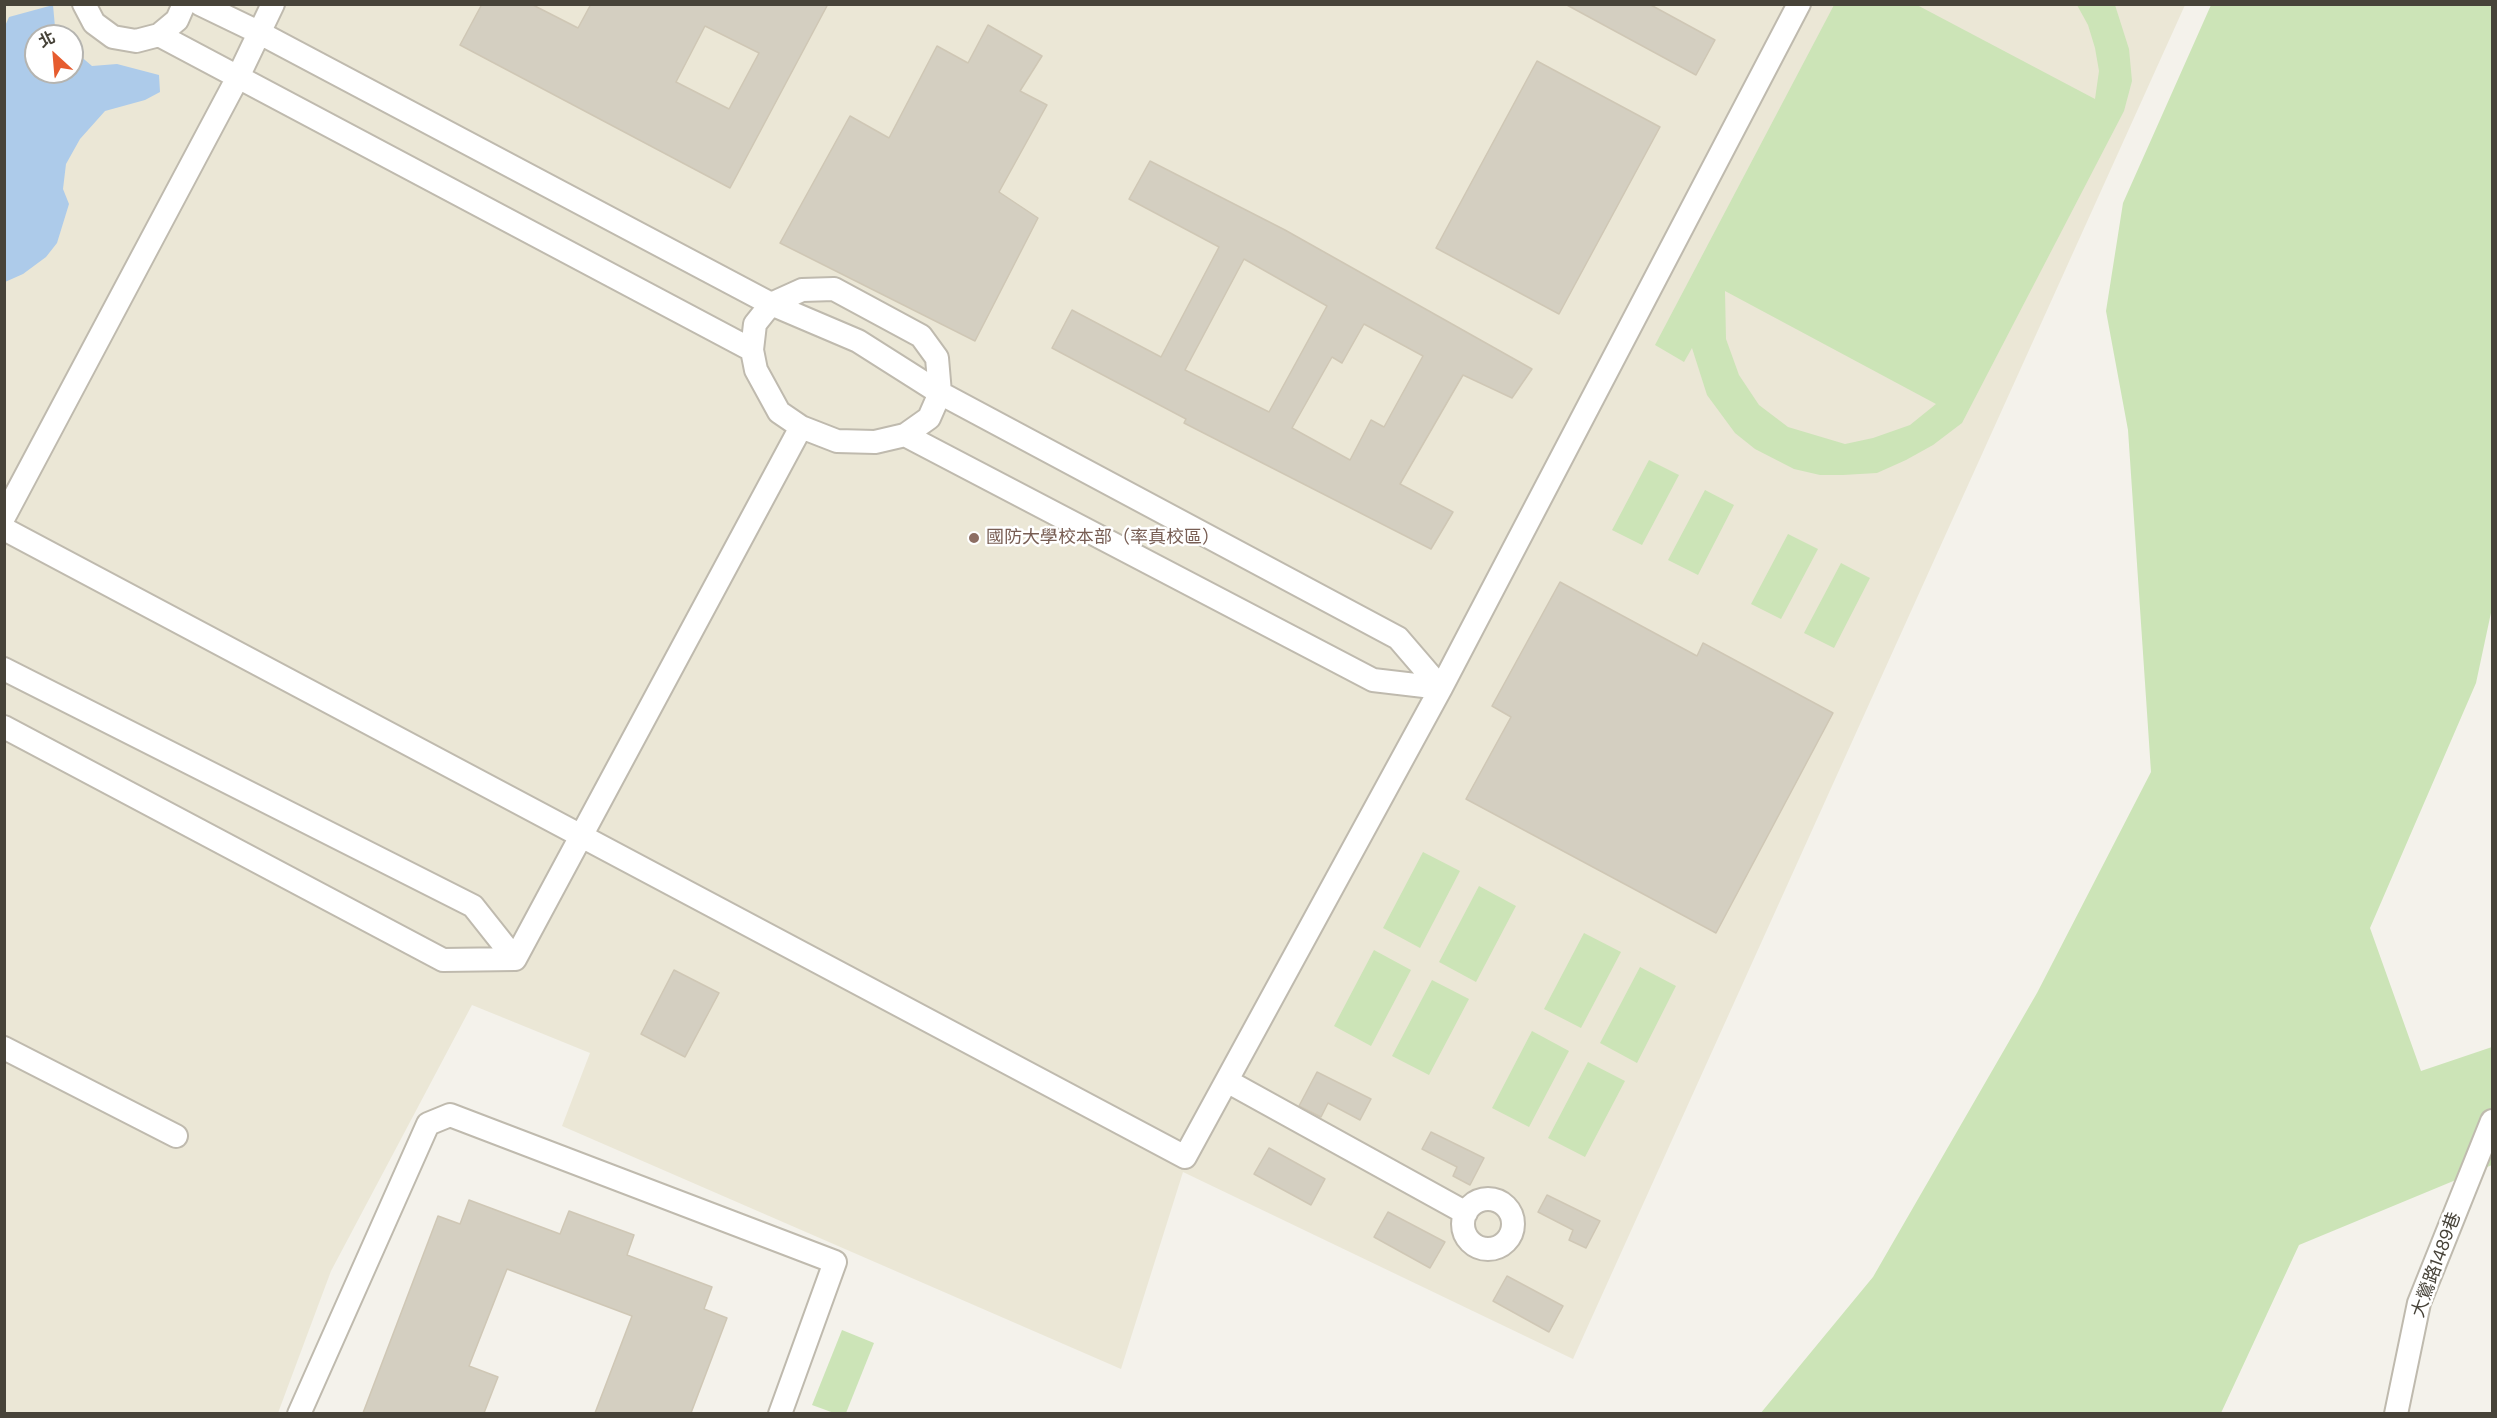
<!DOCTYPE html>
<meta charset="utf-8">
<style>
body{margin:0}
#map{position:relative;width:2497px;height:1418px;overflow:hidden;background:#f4f2eb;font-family:"DM Sans","Noto Sans TC",sans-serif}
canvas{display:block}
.frame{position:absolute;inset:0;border:6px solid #474339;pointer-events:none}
.north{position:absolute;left:24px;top:24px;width:60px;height:60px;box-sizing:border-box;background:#fff;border:2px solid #b5b4b0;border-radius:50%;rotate:334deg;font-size:16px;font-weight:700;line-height:24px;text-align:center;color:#474339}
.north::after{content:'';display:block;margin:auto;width:21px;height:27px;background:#e65c2f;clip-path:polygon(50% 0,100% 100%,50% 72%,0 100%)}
</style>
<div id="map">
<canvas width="2497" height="1418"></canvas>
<div class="frame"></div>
<div class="north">北</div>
</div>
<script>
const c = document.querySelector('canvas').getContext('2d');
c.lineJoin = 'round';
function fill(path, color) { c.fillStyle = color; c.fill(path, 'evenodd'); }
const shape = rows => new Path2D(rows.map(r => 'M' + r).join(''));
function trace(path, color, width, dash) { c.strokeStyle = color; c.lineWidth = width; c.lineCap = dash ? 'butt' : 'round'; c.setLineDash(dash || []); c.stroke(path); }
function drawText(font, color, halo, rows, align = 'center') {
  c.font = font + ' "DM Sans","Noto Sans TC",sans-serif'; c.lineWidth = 5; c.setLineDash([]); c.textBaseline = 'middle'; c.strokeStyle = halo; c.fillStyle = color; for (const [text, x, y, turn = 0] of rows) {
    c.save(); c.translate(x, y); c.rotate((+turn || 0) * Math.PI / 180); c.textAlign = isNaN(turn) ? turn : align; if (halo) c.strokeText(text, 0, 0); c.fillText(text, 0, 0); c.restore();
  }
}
fill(shape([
 [5,5,2185,5,1573,1359,1183,1172,1121,1369,562,1126,590,1053,472,1005,331,1271,278,1413,5,1414],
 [36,36,72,36,72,72,36,72]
]), '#ebe7d6');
fill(shape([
 [1834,5,1917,5,2095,99,2099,71,2095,48,2088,25,2077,5,2115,5,2129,49,2132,81,2124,111,1962,423,1933,445,1906,460,1877,473,1843,475,1820,475,1794,469,1755,449,1735,433,1707,395,1692,348,1684,362,1655,345],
 [1725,291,1936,404,1910,425,1873,438,1845,444,1788,427,1759,405,1739,375,1726,339],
 [2211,5,2492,5,2492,608,2476,683,2370,928,2421,1071,2492,1047,2492,1165,2299,1245,2221,1413,1760,1414,1873,1277,2037,993,2151,772,2128,430,2106,311,2123,203],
 [1649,460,1679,475,1642,545,1612,530],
 [1705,490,1734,505,1698,575,1668,560],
 [1788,534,1818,549,1781,619,1751,604],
 [1841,563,1870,578,1834,648,1804,633],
 [1423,852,1460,871,1420,948,1383,928],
 [1479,886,1516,906,1476,982,1439,962],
 [1584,933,1621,952,1581,1028,1544,1009],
 [1374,950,1411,970,1371,1046,1334,1026],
 [1640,967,1676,986,1637,1063,1600,1043],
 [1432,980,1469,999,1429,1075,1392,1056],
 [1532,1031,1569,1051,1529,1127,1492,1108],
 [1588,1062,1625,1081,1585,1157,1548,1138],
 [842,1330,874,1343,846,1413,834,1413,812,1405]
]), '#cce4b7');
fill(shape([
 [53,5,55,27,61,36,36,36,36,72,72,72,72,49,92,66,117,64,159,75,160,92,145,100,105,111,80,139,66,164,63,189,69,204,57,243,46,257,23,274,5,282,5,26,9,17]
]), '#adcbea');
const building = shape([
 [482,4,531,4,578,28,591,4,828,4,730,188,460,45,482,4],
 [705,26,759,53,729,109,676,82,705,26],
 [1565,4,1649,4,1715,40,1696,75,1565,4],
 [988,25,1042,56,1020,91,1047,105,999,192,1038,218,975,341,780,243,850,116,889,138,937,46,968,63,988,25],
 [1537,61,1660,127,1559,314,1436,248,1537,61],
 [1150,161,1285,230,1532,369,1512,398,1463,375,1400,484,1453,512,1431,549,1184,423,1186,419,1052,348,1072,310,1161,357,1219,247,1129,199,1150,161],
 [1244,259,1327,306,1269,412,1185,370,1244,259],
 [1364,324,1423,356,1384,427,1371,420,1350,460,1292,428,1332,357,1342,363,1364,324],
 [1560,582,1697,656,1703,643,1833,713,1716,933,1466,799,1511,717,1492,706,1560,582],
 [674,970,719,993,685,1057,641,1034,674,970],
 [1317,1072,1371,1099,1360,1120,1328,1103,1321,1117,1299,1106,1317,1072],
 [1431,1132,1484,1158,1470,1185,1453,1176,1457,1167,1422,1149,1431,1132],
 [1269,1148,1325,1179,1311,1205,1254,1174,1269,1148],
 [1547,1195,1600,1221,1586,1248,1569,1240,1573,1230,1538,1212,1547,1195],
 [469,1200,560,1234,569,1211,634,1235,627,1255,712,1287,704,1309,727,1318,691,1413,595,1413,632,1316,507,1269,469,1366,498,1377,484,1413,363,1413,438,1216,460,1224,469,1200],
 [1388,1212,1445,1242,1430,1268,1374,1237,1388,1212],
 [1507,1276,1563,1306,1549,1332,1493,1301,1507,1276]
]);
fill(building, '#d4cfc1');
trace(building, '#cfc7b5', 1.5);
const minor = shape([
 [84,4,94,23,113,37,136,41,159,35,177,20,184,4],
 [200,4,258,32,771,304,858,341,940,393,1398,638,1441,688,1373,680,905,435],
 [159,35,752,350],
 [834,289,921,336,937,358,940,393,929,418,905,435,875,442,837,441,801,427,779,412,756,370,752,350,755,324,771,304,802,290,834,289],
 [4,517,238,77,273,4],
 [4,529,1185,1157,1441,688,1799,4],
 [4,669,473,906,515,959],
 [4,727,443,960,515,959],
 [515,959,801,427],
 [4,1048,176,1136],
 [1227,1081,1466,1213],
 '1463 1224a25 25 0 1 1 50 0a25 25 0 1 1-50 0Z',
 [299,1414,428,1124,450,1115,835,1262,780,1414],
 [2396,1414,2419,1303,2492,1121]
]);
trace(minor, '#bfbaae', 26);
trace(minor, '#fff', 22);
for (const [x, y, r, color] of [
 [974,538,6,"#8d6e63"]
]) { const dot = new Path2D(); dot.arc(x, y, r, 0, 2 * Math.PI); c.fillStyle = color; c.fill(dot); trace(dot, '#fff', 2); }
drawText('18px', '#785e54', '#fff', [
 ["國防大學校本部（率真校區）",986,538]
], 'left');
drawText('18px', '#474339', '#fff', [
 ["大鶯路1489巷",2437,1265,-70]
]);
</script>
